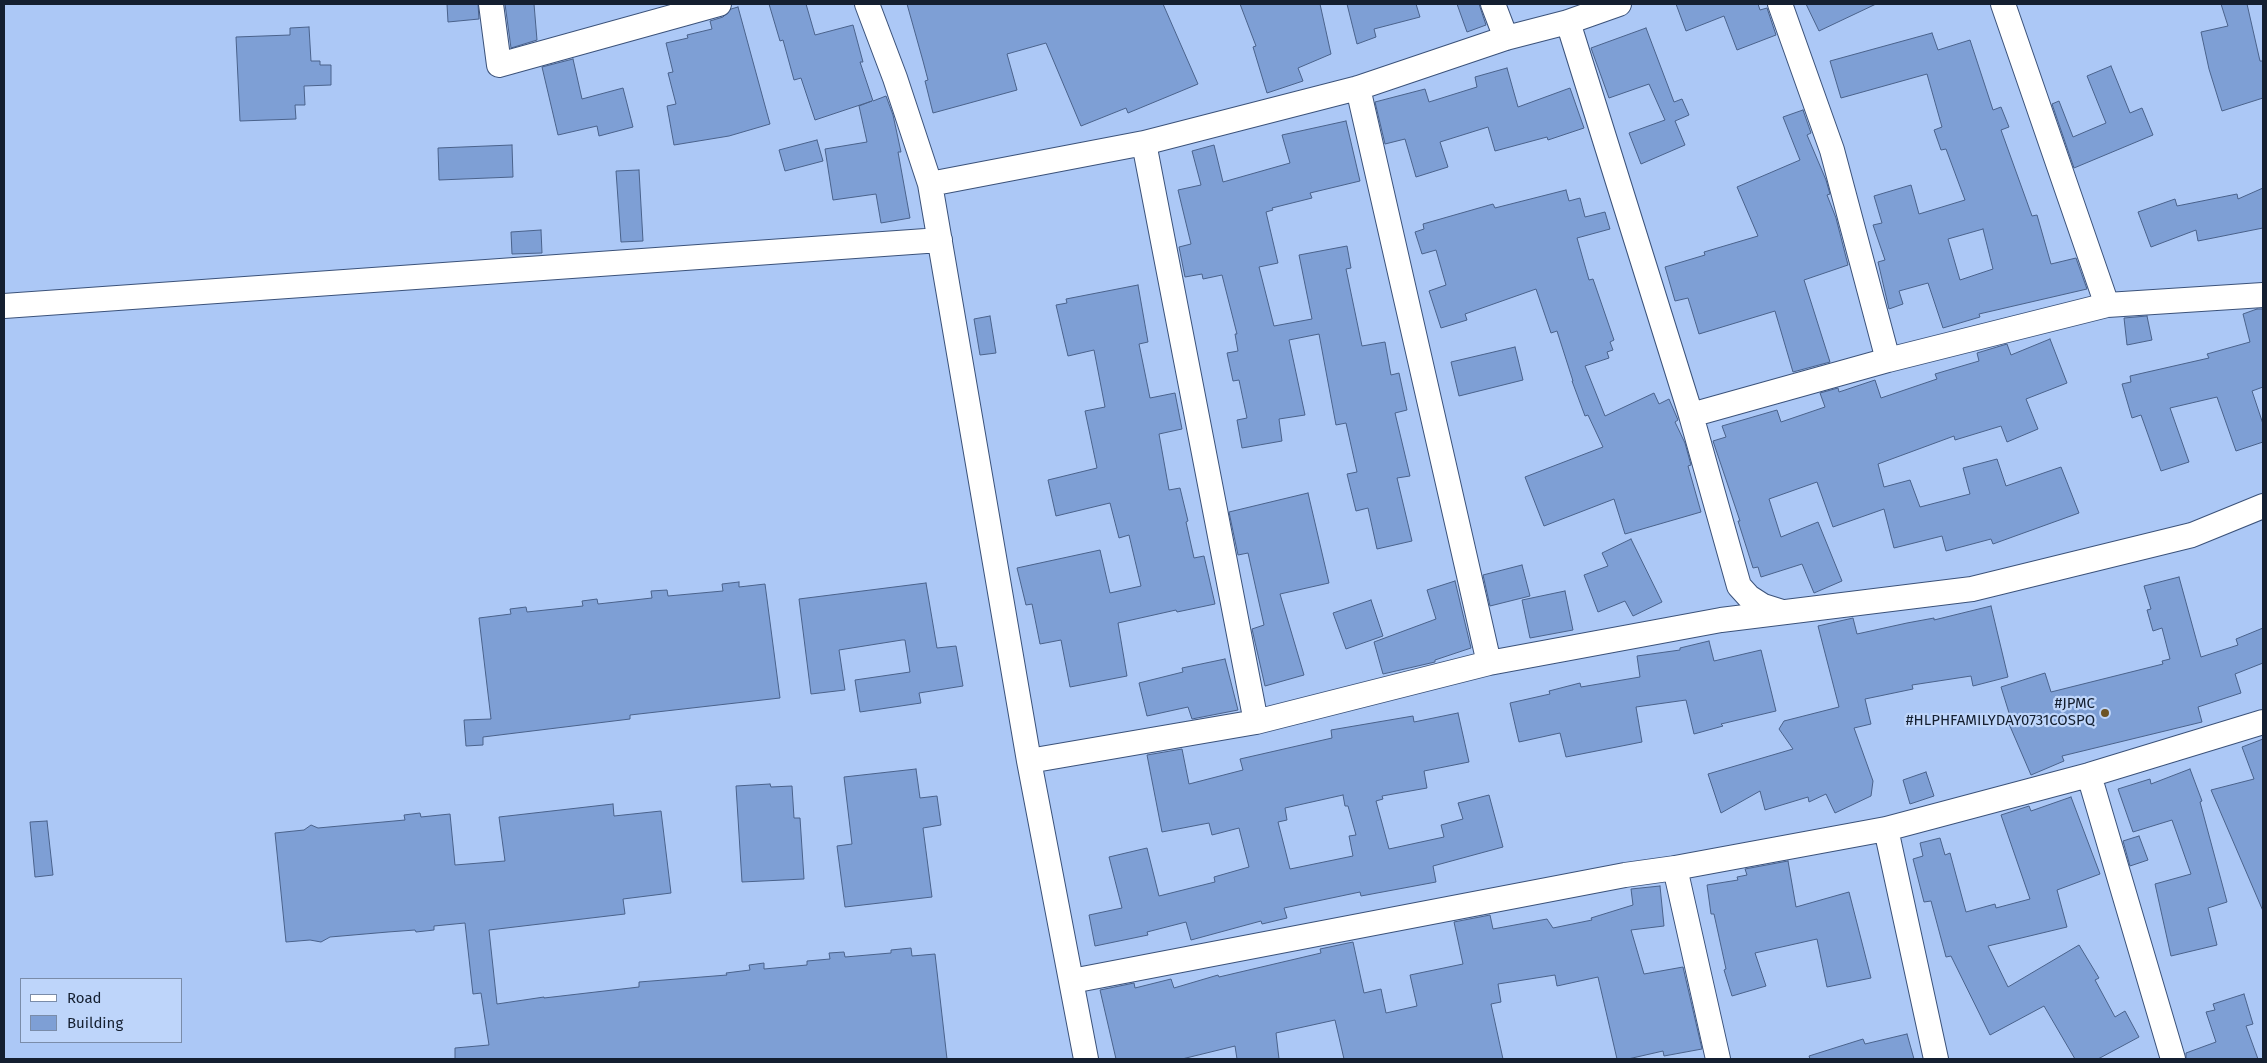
<!DOCTYPE html>
<style>
body{margin:0}
#map{position:relative;width:2267px;height:1063px;overflow:hidden;background:#acc8f6;font-family:"Fira Sans",sans-serif}
canvas{display:block}
.frame{position:absolute;inset:0;border:5px solid #141f30;pointer-events:none}
.legend{position:absolute;left:20px;top:978px;width:162px;height:65px;box-sizing:border-box;background:#bed5fa;border:1px solid #7a8ca9;margin:0;padding:6px 9px;list-style:none;font-size:15px;color:#141f30}
.legend li{display:flex;align-items:center;gap:10px;height:25px}
.legend b{width:25px;border:1px solid #7a8ca9}
</style>
<div id="map">
<canvas width="2267" height="1063"></canvas>
<div class="frame"></div>
<ul class="legend">
<li><b style="height:6px;background:#fff"></b>Road</li>
<li><b style="height:14px;background:#7e9fd5"></b>Building</li>
</ul>
</div>
<script>
const c = document.querySelector('canvas').getContext('2d');
c.lineJoin = 'round';
function fill(path, color) { c.fillStyle = color; c.fill(path, 'evenodd'); }
const shape = rows => new Path2D(rows.map(r => 'M' + r).join(''));
function trace(path, color, width, dash) { c.strokeStyle = color; c.lineWidth = width; c.lineCap = dash ? 'butt' : 'round'; c.setLineDash(dash || []); c.stroke(path); }
function drawText(font, color, halo, rows, align = 'center') {
  c.font = font + ' "Fira Sans",sans-serif'; c.lineWidth = 4.5; c.setLineDash([]); c.textBaseline = 'middle'; c.strokeStyle = halo; c.fillStyle = color; for (const [text, x, y, turn = 0] of rows) {
    c.save(); c.translate(x, y); c.rotate((+turn || 0) * Math.PI / 180); c.textAlign = isNaN(turn) ? turn : align; if (halo) c.strokeText(text, 0, 0); c.fillText(text, 0, 0); c.restore();
  }
}
const building = shape([
 [447,4,478,4,479,19,448,22,447,4],
 [505,4,534,4,537,40,511,48,505,4],
 [769,4,806,4,815,35,853,25,863,62,860,62,873,101,886,96,893,115,901,152,898,152,910,218,881,223,876,194,833,200,825,149,867,142,859,106,872,101,815,120,801,78,794,80,783,40,780,41,769,4],
 [907,4,1163,4,1198,84,1128,113,1126,108,1081,126,1046,43,1007,54,1017,90,933,113,925,81,928,80,923,61,907,4],
 [1240,4,1320,4,1331,54,1298,68,1303,81,1267,93,1253,47,1256,46,1240,4],
 [1347,4,1416,4,1420,17,1374,29,1376,37,1357,44,1347,4],
 [1457,4,1479,4,1486,25,1467,32,1457,4],
 [1676,4,1758,4,1760,10,1767,8,1776,35,1737,50,1724,16,1686,31,1676,4],
 [1806,4,1876,4,1819,31,1806,4],
 [2221,4,2247,4,2260,61,2263,61,2263,98,2222,111,2209,69,2201,32,2228,26,2221,4],
 [738,7,770,124,729,136,674,145,667,106,676,104,668,73,673,72,666,43,688,38,687,35,712,29,710,21,723,17,731,9,738,7],
 [309,27,311,61,320,61,320,65,331,65,331,85,304,86,305,105,295,105,296,119,240,121,236,37,290,35,290,28,309,27],
 [1646,28,1674,102,1682,99,1689,115,1675,121,1685,145,1641,164,1629,133,1665,120,1649,84,1609,98,1591,48,1646,28],
 [1932,33,1938,50,1970,40,1993,110,2001,107,2009,127,2001,130,2032,216,2037,215,2051,264,2076,258,2087,289,1979,314,1980,317,1943,328,1928,283,1899,291,1903,304,1889,309,1878,262,1885,260,1873,225,1882,223,1874,196,1911,185,1919,214,1965,200,1946,149,1941,150,1934,130,1942,127,1927,74,1841,98,1830,61,1932,33],
 [1983,229,1993,269,1960,280,1948,239,1983,229],
 [573,59,582,99,623,88,633,127,599,136,597,126,558,135,542,67,573,59],
 [2111,66,2130,113,2142,108,2153,135,2074,168,2052,104,2059,101,2073,137,2106,123,2087,76,2111,66],
 [1507,68,1518,107,1570,88,1584,128,1548,140,1547,137,1495,151,1488,127,1440,142,1448,167,1416,177,1405,139,1385,144,1375,102,1425,89,1429,102,1477,87,1475,77,1507,68],
 [1803,110,1811,133,1807,135,1826,180,1830,194,1827,195,1836,218,1848,265,1804,280,1830,362,1793,372,1775,311,1699,334,1688,298,1675,301,1665,267,1705,255,1704,252,1758,236,1737,187,1800,160,1783,117,1803,110],
 [1346,121,1360,181,1310,193,1312,198,1272,208,1273,210,1266,212,1278,263,1259,267,1274,326,1312,319,1299,255,1347,246,1351,268,1346,269,1362,346,1385,342,1391,375,1399,373,1407,410,1395,413,1410,476,1397,478,1412,541,1377,549,1368,508,1356,511,1347,474,1357,472,1346,423,1336,425,1319,334,1289,340,1305,415,1279,419,1282,441,1242,448,1237,420,1247,418,1239,380,1233,381,1227,353,1238,351,1235,334,1237,334,1222,275,1203,279,1202,274,1185,277,1179,247,1191,244,1178,190,1201,185,1192,151,1214,145,1223,182,1290,163,1282,135,1346,121],
 [817,140,823,161,785,171,779,150,817,140],
 [512,145,513,177,439,180,438,148,512,145],
 [639,170,643,241,621,242,616,171,639,170],
 [2263,188,2263,228,2198,241,2196,230,2151,247,2138,212,2175,199,2177,206,2237,194,2238,199,2263,188],
 [1566,190,1569,201,1580,198,1585,217,1605,212,1610,229,1577,238,1589,280,1593,279,1614,340,1610,342,1613,350,1607,352,1609,358,1585,366,1605,416,1654,393,1659,404,1669,399,1678,420,1675,422,1685,443,1691,465,1688,466,1701,512,1625,534,1614,499,1544,526,1525,477,1603,447,1588,415,1585,416,1572,381,1573,381,1557,331,1551,333,1536,289,1465,314,1467,320,1441,328,1429,291,1446,285,1436,250,1422,254,1415,232,1424,229,1423,224,1493,204,1495,208,1566,190],
 [541,230,542,253,512,254,511,232,541,230],
 [1138,285,1148,342,1139,344,1150,398,1175,393,1182,429,1159,434,1169,490,1180,488,1188,521,1186,522,1194,558,1204,556,1215,604,1177,612,1176,610,1118,623,1127,676,1070,687,1061,640,1040,644,1032,604,1026,605,1017,568,1100,550,1110,593,1141,586,1129,535,1119,538,1110,503,1056,516,1048,480,1097,468,1085,411,1105,407,1094,350,1068,356,1056,305,1067,303,1066,299,1138,285],
 [2257,309,2263,309,2263,387,2252,391,2263,424,2263,442,2236,451,2217,397,2170,408,2189,462,2161,471,2141,415,2132,418,2122,384,2131,382,2130,376,2209,358,2207,354,2250,342,2243,314,2257,309],
 [990,316,996,353,980,355,974,319,990,316],
 [2147,316,2152,340,2127,345,2124,318,2147,316],
 [2050,339,2067,383,2026,399,2038,429,2007,442,2001,426,1955,440,1954,436,1878,464,1884,487,1910,480,1920,507,1970,494,1963,468,1997,459,2006,486,2061,467,2079,513,1993,544,1991,539,1946,551,1942,536,1894,548,1884,509,1833,527,1817,482,1769,499,1781,537,1818,522,1842,581,1814,593,1802,564,1761,577,1758,567,1753,568,1738,521,1740,521,1713,441,1726,437,1722,426,1777,410,1781,422,1825,407,1820,393,1838,388,1839,392,1875,380,1881,398,1937,379,1935,374,1979,361,1977,353,2007,344,2011,355,2050,339],
 [1515,347,1523,380,1459,396,1451,362,1515,347],
 [1308,493,1329,583,1280,594,1304,675,1265,686,1252,629,1264,625,1248,553,1238,555,1229,512,1308,493],
 [1631,539,1662,602,1633,616,1625,601,1598,612,1584,575,1608,566,1602,553,1631,539],
 [1522,565,1530,596,1490,606,1483,575,1522,565],
 [2179,577,2201,657,2238,645,2236,639,2263,628,2263,663,2235,674,2241,693,2198,707,2202,722,2062,756,2064,761,2031,775,2006,717,2010,716,2001,687,2045,673,2051,692,2163,664,2162,661,2170,659,2162,628,2153,631,2147,610,2151,609,2144,586,2179,577],
 [1455,581,1471,648,1435,660,1435,662,1383,674,1374,642,1436,619,1427,590,1455,581],
 [739,582,739,587,765,584,780,698,630,715,630,719,483,737,483,745,466,746,464,720,491,719,479,618,511,614,510,609,526,607,527,612,583,606,582,601,597,599,598,604,652,598,651,591,667,590,668,596,723,591,722,584,739,582],
 [926,583,937,648,956,646,963,686,919,693,921,703,860,712,855,680,910,672,905,640,902,640,839,650,845,690,811,694,799,599,926,583],
 [1565,591,1573,630,1530,638,1522,600,1565,591],
 [1371,600,1383,636,1346,649,1333,613,1371,600],
 [1991,606,2008,677,1973,686,1971,676,1912,685,1913,689,1865,699,1871,724,1854,728,1873,781,1871,796,1835,813,1826,794,1809,802,1808,797,1765,810,1760,791,1721,813,1708,774,1793,749,1779,729,1784,721,1839,707,1818,626,1853,618,1857,634,1907,623,1934,618,1934,620,1991,606],
 [1709,641,1714,661,1761,650,1776,711,1721,724,1723,726,1694,734,1686,700,1636,707,1642,742,1566,757,1560,733,1519,742,1510,703,1550,694,1549,691,1580,683,1581,687,1640,677,1637,656,1680,650,1680,648,1709,641],
 [1225,659,1238,710,1192,719,1188,707,1147,716,1139,683,1183,672,1182,668,1225,659],
 [1458,713,1469,762,1424,771,1427,788,1382,796,1383,799,1376,801,1389,849,1444,837,1441,825,1463,819,1458,803,1489,795,1503,847,1433,866,1436,882,1361,896,1360,892,1284,908,1287,918,1262,924,1261,921,1191,940,1186,922,1147,932,1148,935,1095,946,1089,915,1122,908,1109,857,1147,848,1159,896,1215,882,1214,877,1249,867,1239,828,1212,835,1209,823,1162,832,1147,755,1182,749,1189,784,1243,770,1240,759,1332,738,1331,730,1413,716,1414,722,1458,713],
 [1343,795,1345,806,1348,806,1356,835,1349,836,1353,856,1290,869,1278,822,1287,820,1285,808,1343,795],
 [2263,739,2263,911,2211,790,2254,779,2242,747,2263,739],
 [916,769,920,798,937,796,941,825,923,828,932,897,845,907,837,846,852,844,844,777,916,769],
 [2190,769,2202,801,2200,802,2227,902,2208,908,2217,945,2171,956,2155,884,2191,874,2172,820,2133,832,2118,789,2150,779,2151,784,2190,769],
 [1926,772,1934,796,1910,804,1903,780,1926,772],
 [770,784,771,787,792,786,794,818,800,818,804,879,742,882,736,786,770,784],
 [2071,797,2100,874,2057,890,2067,927,1988,946,2008,987,2079,945,2099,978,2095,980,2115,1017,2125,1011,2139,1037,2098,1059,2075,1059,2044,1006,1990,1035,1951,956,1946,957,1931,901,1924,902,1913,859,1923,856,1920,843,1940,838,1945,855,1950,853,1966,912,1995,904,1996,908,2030,899,2001,815,2029,806,2031,811,2071,797],
 [613,804,614,816,661,811,671,893,623,899,625,914,489,930,497,1004,544,997,544,998,639,987,639,982,727,975,726,973,750,970,749,965,764,963,764,969,807,965,807,961,830,959,829,953,844,952,845,957,891,953,891,950,911,948,912,956,935,954,947,1059,455,1059,455,1048,489,1045,481,993,473,994,465,923,434,926,434,930,416,932,415,930,388,932,330,937,321,942,310,940,286,942,275,833,304,830,311,825,318,828,405,820,404,815,420,813,421,817,450,814,455,865,505,861,499,817,613,804],
 [47,821,53,875,35,877,30,822,47,821],
 [2139,836,2148,860,2130,866,2123,841,2139,836],
 [1788,861,1796,907,1849,892,1871,978,1827,987,1817,939,1755,953,1766,986,1732,996,1724,970,1726,969,1714,914,1711,914,1707,885,1738,880,1737,877,1747,875,1745,869,1788,861],
 [1660,886,1664,926,1631,930,1644,974,1683,967,1702,1049,1664,1056,1663,1051,1628,1059,1617,1059,1598,977,1557,986,1555,975,1498,984,1501,1002,1491,1004,1503,1059,1344,1059,1335,1020,1276,1033,1279,1059,1237,1059,1235,1046,1182,1059,1116,1059,1100,990,1134,983,1135,988,1171,979,1174,988,1218,975,1219,977,1321,953,1320,949,1353,942,1364,993,1381,989,1386,1013,1417,1006,1410,975,1463,964,1454,922,1490,915,1493,929,1547,919,1553,928,1592,920,1591,918,1633,905,1631,889,1660,886],
 [2244,994,2253,1024,2246,1026,2258,1059,2186,1059,2186,1053,2216,1042,2206,1012,2215,1010,2213,1004,2244,994],
 [1907,1034,1914,1059,1810,1059,1809,1056,1863,1039,1865,1044,1907,1034]
]);
fill(building, '#7e9fd5');
trace(building, '#4a628b', 1);
const street = shape([
 [491,4,499,65,719,4],
 [867,4,895,78,930,184,1029,761,1086,1059],
 [1493,4,1506,38],
 [1780,4,1832,150,1888,360],
 [2003,4,2107,305],
 [1568,22,1691,415,1739,586,1749,597,1763,606,1782,612],
 [1358,88,1489,663],
 [1144,143,1256,722],
 [930,184,1144,143,1358,88,1506,38,1568,22,1619,4],
 [4,306,940,240],
 [1691,415,1888,360,2107,305,2263,295],
 [1029,761,1256,722,1489,663,1721,620,1972,589,2192,535,2263,506],
 [2089,775,2173,1059],
 [1886,829,1936,1059],
 [1675,868,1718,1059],
 [1072,981,1625,875,1675,868,1886,829,2089,775,2263,722]
]);
trace(street, '#3b527a', 26);
trace(street, '#fff', 24);
for (const [x, y, r, color] of [
 [2105,713,5,"#6d5425"]
]) { const dot = new Path2D(); dot.arc(x, y, r, 0, 2 * Math.PI); c.fillStyle = color; c.fill(dot); trace(dot, '#bed5fa', 2); }
drawText('15px', '#141f30', '#bed5fa', [
 ["#JPMC",2095,704],
 ["#HLPHFAMILYDAY0731COSPQ",2095,721]
], 'right');
</script>
